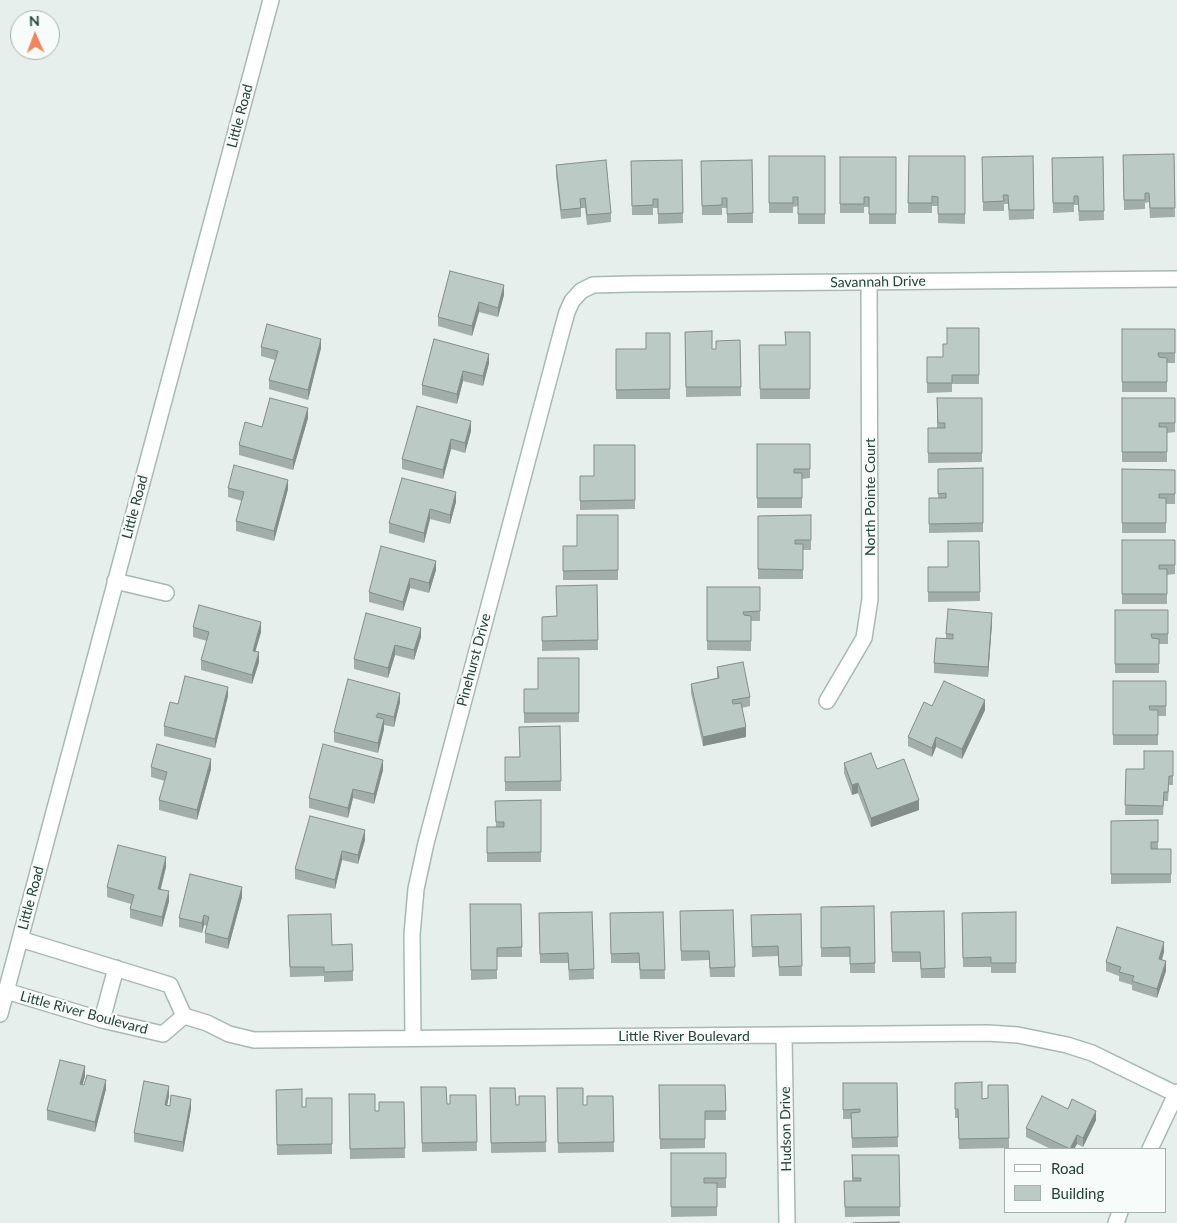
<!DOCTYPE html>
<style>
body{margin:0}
#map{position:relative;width:1177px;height:1223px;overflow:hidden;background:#e6efeb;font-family:Lato,sans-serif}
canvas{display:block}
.legend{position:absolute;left:1004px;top:1148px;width:162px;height:65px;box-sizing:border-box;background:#f7fbf9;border:1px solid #a3b1ad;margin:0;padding:6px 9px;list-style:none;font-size:15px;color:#24423a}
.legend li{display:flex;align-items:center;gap:10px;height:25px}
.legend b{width:25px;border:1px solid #a3b1ad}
.north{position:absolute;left:10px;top:10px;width:50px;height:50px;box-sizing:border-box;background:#f7fbf9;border:1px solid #a3b1ad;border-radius:50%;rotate:358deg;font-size:14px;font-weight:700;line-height:20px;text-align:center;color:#24423a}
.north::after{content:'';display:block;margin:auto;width:18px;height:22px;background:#f4845f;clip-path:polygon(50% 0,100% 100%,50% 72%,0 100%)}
</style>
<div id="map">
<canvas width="1177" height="1223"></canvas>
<ul class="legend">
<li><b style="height:6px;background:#fff"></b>Road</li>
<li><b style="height:14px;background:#bbcac4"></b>Building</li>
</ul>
<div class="north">N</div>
</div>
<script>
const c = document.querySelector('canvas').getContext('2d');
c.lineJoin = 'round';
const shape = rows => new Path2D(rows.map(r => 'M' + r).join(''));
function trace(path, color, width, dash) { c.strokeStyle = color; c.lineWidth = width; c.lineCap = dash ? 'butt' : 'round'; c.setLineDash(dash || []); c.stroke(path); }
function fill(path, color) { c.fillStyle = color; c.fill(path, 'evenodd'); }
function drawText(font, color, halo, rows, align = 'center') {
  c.font = font + ' Lato,sans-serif'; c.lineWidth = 4.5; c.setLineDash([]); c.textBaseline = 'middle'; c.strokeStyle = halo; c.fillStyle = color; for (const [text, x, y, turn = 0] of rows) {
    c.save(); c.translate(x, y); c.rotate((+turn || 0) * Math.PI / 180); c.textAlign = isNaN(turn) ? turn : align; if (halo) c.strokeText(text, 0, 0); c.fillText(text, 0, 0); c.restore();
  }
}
const minor = shape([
 [115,581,166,593],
 [827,701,864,638,870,599,869,282],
 [6,991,102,1020,163,1034,184,1016,170,985,20,939],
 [0,1014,271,0],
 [184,1016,207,1023,229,1034,254,1040,987,1033,1018,1035,1067,1045,1092,1053,1176,1094],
 [102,1020,116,968],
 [784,1035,787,1223],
 [413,1038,412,935,416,889,426,843,562,330,567,312,572,301,581,291,593,285,630,284,1177,279],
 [1150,1149,1177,1092],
 [1116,1223,1120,1212]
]);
trace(minor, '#a8b8b2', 18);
trace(minor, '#fff', 15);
fill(shape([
 [1174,154,1175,217,1150,218,1149,202,1145,203,1145,209,1124,210,1123,155],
 [769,156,825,156,825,224,798,224,798,206,793,207,793,213,769,213],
 [909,156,965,156,965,224,938,223,938,206,932,206,932,213,908,213],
 [1033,156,1034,219,1009,220,1008,204,1004,204,1004,211,983,211,982,157],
 [840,157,896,157,896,224,869,224,869,207,864,207,864,213,840,213],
 [1103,157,1104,220,1079,221,1078,205,1074,205,1074,212,1053,213,1052,158],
 [682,160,683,223,658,224,658,208,653,208,653,215,632,215,631,161],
 [752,160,753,223,727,223,727,208,722,208,722,215,702,215,701,161],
 [556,165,611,213,611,222,587,225,585,208,581,208,581,217,561,219,556,175],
 [450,271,504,295,498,317,479,312,472,336,438,326,438,317],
 [979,328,979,384,952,384,952,392,927,393,927,357,943,357,947,344],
 [1122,329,1175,329,1175,363,1167,363,1167,392,1122,392],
 [685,332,712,349,716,349,740,340,741,396,686,397],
 [810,332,810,399,760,399,759,345,785,345],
 [670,333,670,399,616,399,616,349,646,349],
 [434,339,489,363,483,386,463,381,457,404,422,395,422,385],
 [261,347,321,348,308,400,269,389,269,380,275,360,261,356],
 [937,398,982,398,982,462,928,463,928,428,937,428],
 [1122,398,1175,398,1175,432,1167,433,1167,462,1122,462],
 [308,418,293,470,239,455,239,445,262,427],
 [471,431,465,453,451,449,443,479,402,469,402,459],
 [757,444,810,444,810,478,802,479,802,508,757,508],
 [635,445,635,509,580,510,580,476,594,476],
 [983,468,983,532,929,533,929,498,938,498,938,469],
 [1122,469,1175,470,1175,504,1166,504,1166,533,1122,533],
 [228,488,288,489,274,541,236,531,236,521,242,501,228,497],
 [456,492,456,502,450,524,430,519,424,543,389,533,389,523],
 [618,515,618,580,563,580,563,546,577,546],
 [811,515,811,550,803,550,803,579,758,579,758,516],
 [1122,540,1175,540,1175,574,1167,575,1167,604,1122,604],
 [979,541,980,601,928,602,928,567,948,567],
 [436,570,429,593,410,588,403,611,369,602,369,592],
 [597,585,598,650,542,651,542,617,557,616],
 [707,587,760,587,760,621,751,621,751,651,707,650],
 [1115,610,1168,610,1168,644,1159,644,1159,673,1115,673],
 [366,613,421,637,414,660,395,655,388,678,354,669,354,659],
 [992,623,988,677,934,673,934,663,946,638,946,634],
 [193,627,261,632,255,651,259,662,252,684,201,670,201,660,207,641,193,637],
 [579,658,579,722,524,723,524,689,538,689],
 [717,667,750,697,750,706,742,708,746,737,703,746,691,693,691,684,717,678],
 [1113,681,1166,681,1166,716,1158,716,1158,745,1113,745],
 [228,696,215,748,164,736,164,726,178,704],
 [400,702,394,727,384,725,384,729,378,753,334,742,334,732],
 [932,706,985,710,962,759,936,747,932,757,908,746,908,737],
 [560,726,561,791,505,791,505,757,519,757],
 [1173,751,1173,785,1169,785,1168,801,1164,801,1163,815,1125,815,1126,769,1144,769],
 [844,763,877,769,919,810,871,827,858,793,852,795,844,773],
 [151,767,211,769,197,820,159,810,159,800,165,781,151,777],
 [383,770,374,804,353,798,348,818,309,808,309,798],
 [541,800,541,862,487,862,487,827,496,827,495,801],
 [1158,820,1158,849,1171,849,1171,883,1111,884,1111,821],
 [365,840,358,864,342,860,335,889,295,879,295,869],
 [166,867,161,889,169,901,162,927,130,918,130,909,131,904,107,897,107,887],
 [242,897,228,949,205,943,205,933,207,926,204,925,202,933,179,927,179,918],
 [470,904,521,904,522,957,497,957,497,979,471,980],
 [874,906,875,973,850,973,850,957,821,957,821,907],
 [733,910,735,977,710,977,709,960,681,961,680,911],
 [944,911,945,978,921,978,920,962,892,962,891,912],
 [592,912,594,979,569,980,568,963,540,963,539,913],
 [663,912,665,979,640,979,639,963,611,963,610,913],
 [1016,912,1016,973,991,973,991,967,963,967,962,913],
 [801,914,802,976,779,976,778,956,752,957,751,915],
 [288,925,353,971,353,981,324,982,324,976,290,977],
 [1164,952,1162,960,1166,971,1157,998,1132,990,1132,985,1119,981,1119,976,1106,971,1106,962],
 [85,1076,82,1085,106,1089,95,1132,47,1120,47,1110],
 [843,1083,897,1083,898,1147,852,1148,851,1119,843,1119],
 [955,1083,982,1099,988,1098,1008,1085,1009,1148,959,1149,958,1118,955,1118],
 [659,1085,725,1085,726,1120,705,1120,705,1148,660,1149],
 [421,1087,447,1104,450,1104,476,1095,477,1151,422,1152],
 [490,1088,516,1105,519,1105,545,1096,546,1152,491,1153],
 [557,1088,583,1105,587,1105,613,1096,614,1152,558,1153],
 [276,1090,302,1107,306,1107,332,1098,332,1154,277,1155],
 [349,1094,375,1111,379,1111,404,1102,405,1158,350,1159],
 [169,1096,167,1105,191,1109,183,1152,134,1142,134,1133],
 [1068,1109,1096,1120,1083,1147,1077,1144,1074,1149,1051,1149,1026,1137,1026,1128],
 [671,1153,726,1153,726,1188,717,1188,717,1216,671,1217],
 [852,1155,899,1155,900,1216,845,1217,844,1181,852,1181]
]), '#a1aea9');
fill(shape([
 [504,285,504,295,498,317,498,308],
 [479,302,479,312,472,336,472,326],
 [321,339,321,348,308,400,308,390],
 [489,354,489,363,483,386,483,376],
 [463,371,463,381,457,404,457,394],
 [308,408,308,418,293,470,293,460],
 [471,421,471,431,465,453,465,443],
 [451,439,451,449,443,479,443,470],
 [288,480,288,489,274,541,274,531],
 [456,492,456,502,450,524,450,515],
 [430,509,430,519,424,543,424,533],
 [436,561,436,570,429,593,429,583],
 [410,578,410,588,403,611,403,602],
 [992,613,992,623,988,677,988,667],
 [261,622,261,632,253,660,253,651],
 [421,628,421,637,414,660,414,650],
 [395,645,395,655,388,678,388,668],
 [259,652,259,662,252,684,252,675],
 [228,687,228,696,215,748,215,739],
 [400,693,400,702,394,727,394,717],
 [985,700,985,710,962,759,962,749],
 [384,719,384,729,378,753,378,743],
 [746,727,746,737,703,746,703,737],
 [936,737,936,747,932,757,932,748],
 [211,759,211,769,197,820,197,810],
 [383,760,383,770,374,804,374,794],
 [858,783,858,793,852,795,852,785],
 [353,789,353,798,348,818,348,808],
 [919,800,919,810,871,827,871,818],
 [365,830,365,840,358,864,358,855],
 [342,851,342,860,335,889,335,880],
 [166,857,166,867,158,898,158,889],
 [242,887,242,897,228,949,228,939],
 [169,891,169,901,162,927,162,917],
 [204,915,204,925,202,933,202,923],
 [1164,942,1164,952,1159,968,1159,959],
 [1166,961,1166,971,1157,998,1157,989],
 [85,1066,85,1076,80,1094,80,1084],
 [106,1080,106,1089,95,1132,95,1122],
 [169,1086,169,1096,165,1115,165,1105],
 [191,1099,191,1109,183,1152,183,1142],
 [1096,1111,1096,1120,1083,1147,1083,1138],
 [1077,1135,1077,1144,1074,1149,1070,1149]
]), '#838d89');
const building = shape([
 [1174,154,1175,208,1150,208,1149,193,1145,193,1145,200,1124,200,1123,155,1174,154],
 [769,156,825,156,825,214,798,214,798,197,793,197,793,203,769,203,769,156],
 [909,156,965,156,965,214,938,214,938,197,932,196,932,203,908,203,909,156],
 [1033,156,1034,210,1009,210,1008,195,1003,195,1004,201,983,202,982,157,1033,156],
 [840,157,896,157,896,214,869,214,869,197,864,197,864,204,840,204,840,157],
 [1103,157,1104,211,1079,211,1078,196,1074,196,1074,203,1053,203,1052,158,1103,157],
 [606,160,611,213,587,215,585,198,580,199,581,208,561,210,556,165,606,160],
 [682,160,683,213,658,214,658,199,653,199,653,205,632,206,631,161,682,160],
 [752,160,753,213,727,214,727,198,722,198,722,205,702,206,701,161,752,160],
 [450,271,504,285,498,308,479,302,472,326,438,317,450,271],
 [267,324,321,339,308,390,269,380,278,351,261,347,267,324],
 [947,328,979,328,979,375,952,375,952,383,927,383,927,357,943,357,943,344,947,344,947,328],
 [1122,329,1175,329,1175,353,1158,353,1159,357,1167,358,1167,382,1122,382,1122,329],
 [712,331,712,349,716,349,716,341,740,340,741,387,686,387,685,332,712,331],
 [785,332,810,332,810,389,760,389,759,345,786,345,785,332],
 [646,333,670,333,670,389,616,390,616,349,646,349,646,333],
 [434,339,489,354,483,376,463,371,457,394,422,385,434,339],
 [270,398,308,408,293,460,239,445,245,422,262,427,270,398],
 [937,398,982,398,982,453,928,453,928,428,945,428,945,423,938,423,937,398],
 [1122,398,1175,398,1175,423,1159,423,1159,427,1167,427,1167,452,1122,452,1122,398],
 [417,406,471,421,465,443,451,439,443,470,402,459,417,406],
 [757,444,810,444,810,469,794,469,794,473,802,473,802,498,757,498,757,444],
 [594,445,635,445,635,500,580,501,580,476,594,476,594,445],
 [234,465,288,480,274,531,236,521,244,492,228,488,234,465],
 [983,468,983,523,929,524,929,498,946,498,946,493,938,494,938,469,983,468],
 [1122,469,1175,470,1175,494,1159,494,1159,498,1166,498,1166,523,1122,523,1122,469],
 [402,478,456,492,450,515,430,509,424,533,389,523,402,478],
 [577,515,618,515,618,570,563,571,563,546,577,546,577,515],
 [811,515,811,540,795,540,795,544,803,544,803,570,758,569,758,516,811,515],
 [1122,540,1175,540,1175,565,1159,565,1159,569,1167,569,1167,594,1122,594,1122,540],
 [948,541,979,541,980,592,928,592,928,567,948,567,948,541],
 [381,546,436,561,429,583,410,578,403,602,369,592,381,546],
 [597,585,598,640,542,641,542,617,557,616,556,586,597,585],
 [707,587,760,587,760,611,743,612,744,615,751,616,751,641,707,641,707,587],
 [199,605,261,622,253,651,259,652,252,675,201,660,209,632,193,627,199,605],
 [948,609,992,613,988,667,934,663,936,638,953,639,953,634,946,634,948,609],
 [1115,610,1168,610,1168,634,1151,634,1152,638,1159,639,1159,664,1115,664,1115,610],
 [366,613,421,628,414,650,395,645,388,668,354,659,366,613],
 [538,658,579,658,579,713,524,713,524,689,538,689,538,658],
 [743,662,750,697,732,700,733,704,741,703,746,727,703,737,691,684,719,678,717,667,743,662],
 [185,676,228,687,215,739,164,726,170,702,178,704,185,676],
 [348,679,400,693,394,717,378,713,376,717,384,719,378,743,334,732,348,679],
 [944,681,985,700,962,749,936,737,932,748,908,737,924,702,932,706,944,681],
 [1113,681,1166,681,1166,706,1149,706,1150,710,1158,710,1158,735,1113,735,1113,681],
 [560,726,561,781,505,782,505,757,520,757,519,727,560,726],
 [157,744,211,759,197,810,159,800,167,772,151,767,157,744],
 [323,744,383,760,374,794,353,789,348,808,309,798,323,744],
 [1144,751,1173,751,1173,776,1169,776,1168,792,1164,792,1163,806,1125,805,1126,769,1144,769,1144,751],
 [871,753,877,769,904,759,919,800,871,818,858,783,852,785,844,763,871,753],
 [541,800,541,852,487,853,487,827,504,827,504,822,496,822,495,801,541,800],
 [310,816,365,830,358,855,342,851,335,880,295,869,310,816],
 [1158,820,1158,842,1151,842,1151,849,1171,849,1171,874,1111,874,1111,821,1158,820],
 [118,845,166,857,158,889,169,891,162,917,130,909,134,895,107,887,118,845],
 [190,874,242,887,228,939,205,933,209,917,204,915,202,923,179,918,190,874],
 [470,904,521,904,522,947,497,948,497,970,471,970,470,904],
 [874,906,875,963,850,964,850,947,821,948,821,907,874,906],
 [733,910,735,967,710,968,709,951,681,951,680,911,733,910],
 [944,911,945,968,921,969,920,952,892,952,891,912,944,911],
 [592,912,594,969,569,970,568,953,540,954,539,913,592,912],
 [663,912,665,970,640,970,639,953,611,954,610,913,663,912],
 [1016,912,1016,963,991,963,991,957,963,958,962,913,1016,912],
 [331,914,332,945,352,944,353,971,324,972,324,967,290,967,288,915,331,914],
 [801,914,802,966,779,967,778,946,752,947,751,915,801,914],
 [1117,927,1164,942,1159,959,1166,961,1157,989,1132,981,1134,976,1119,972,1121,967,1106,962,1117,927],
 [60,1060,85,1066,80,1084,84,1085,87,1075,106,1080,95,1122,47,1110,60,1060],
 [144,1081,169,1086,165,1105,170,1106,171,1095,191,1099,183,1142,134,1133,144,1081],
 [982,1082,982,1099,988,1098,988,1085,1008,1085,1009,1138,959,1139,958,1109,955,1109,955,1083,982,1082],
 [843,1083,897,1083,898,1137,852,1138,851,1113,860,1112,860,1109,843,1110,843,1083],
 [659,1085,725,1085,726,1111,705,1111,705,1139,660,1139,659,1085],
 [421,1087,446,1087,447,1104,450,1104,450,1095,476,1095,477,1142,422,1143,421,1087],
 [490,1088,515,1088,516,1105,519,1105,519,1096,545,1096,546,1142,491,1143,490,1088],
 [557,1088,583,1088,583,1105,587,1105,587,1096,613,1096,614,1142,558,1143,557,1088],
 [302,1089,302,1107,306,1107,306,1098,332,1098,332,1144,277,1145,276,1090,302,1089],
 [349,1094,375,1094,375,1111,379,1111,379,1102,404,1102,405,1148,350,1149,349,1094],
 [1042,1096,1068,1109,1072,1099,1096,1111,1083,1138,1077,1135,1070,1149,1026,1128,1042,1096],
 [671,1153,726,1153,726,1178,704,1178,704,1183,717,1183,717,1207,671,1207,671,1153],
 [852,1155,899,1155,900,1207,845,1207,844,1181,861,1181,861,1178,853,1178,852,1155],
 [899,1222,899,1223,853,1223,899,1222]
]);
fill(building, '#bbcac4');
trace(building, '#838d89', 1);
drawText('14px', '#24423a', '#f7fbf9', [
 ["Little Road",240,116,-75],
 ["Savannah Drive",878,282,-1],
 ["North Pointe Court",870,497,-90],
 ["Little Road",135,507,-75],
 ["Pinehurst Drive",474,660,-75],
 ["Little Road",31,898,-75],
 ["Little River Boulevard",84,1013,15],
 ["Little River Boulevard",684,1036],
 ["Hudson Drive",786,1129,-91]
]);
</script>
